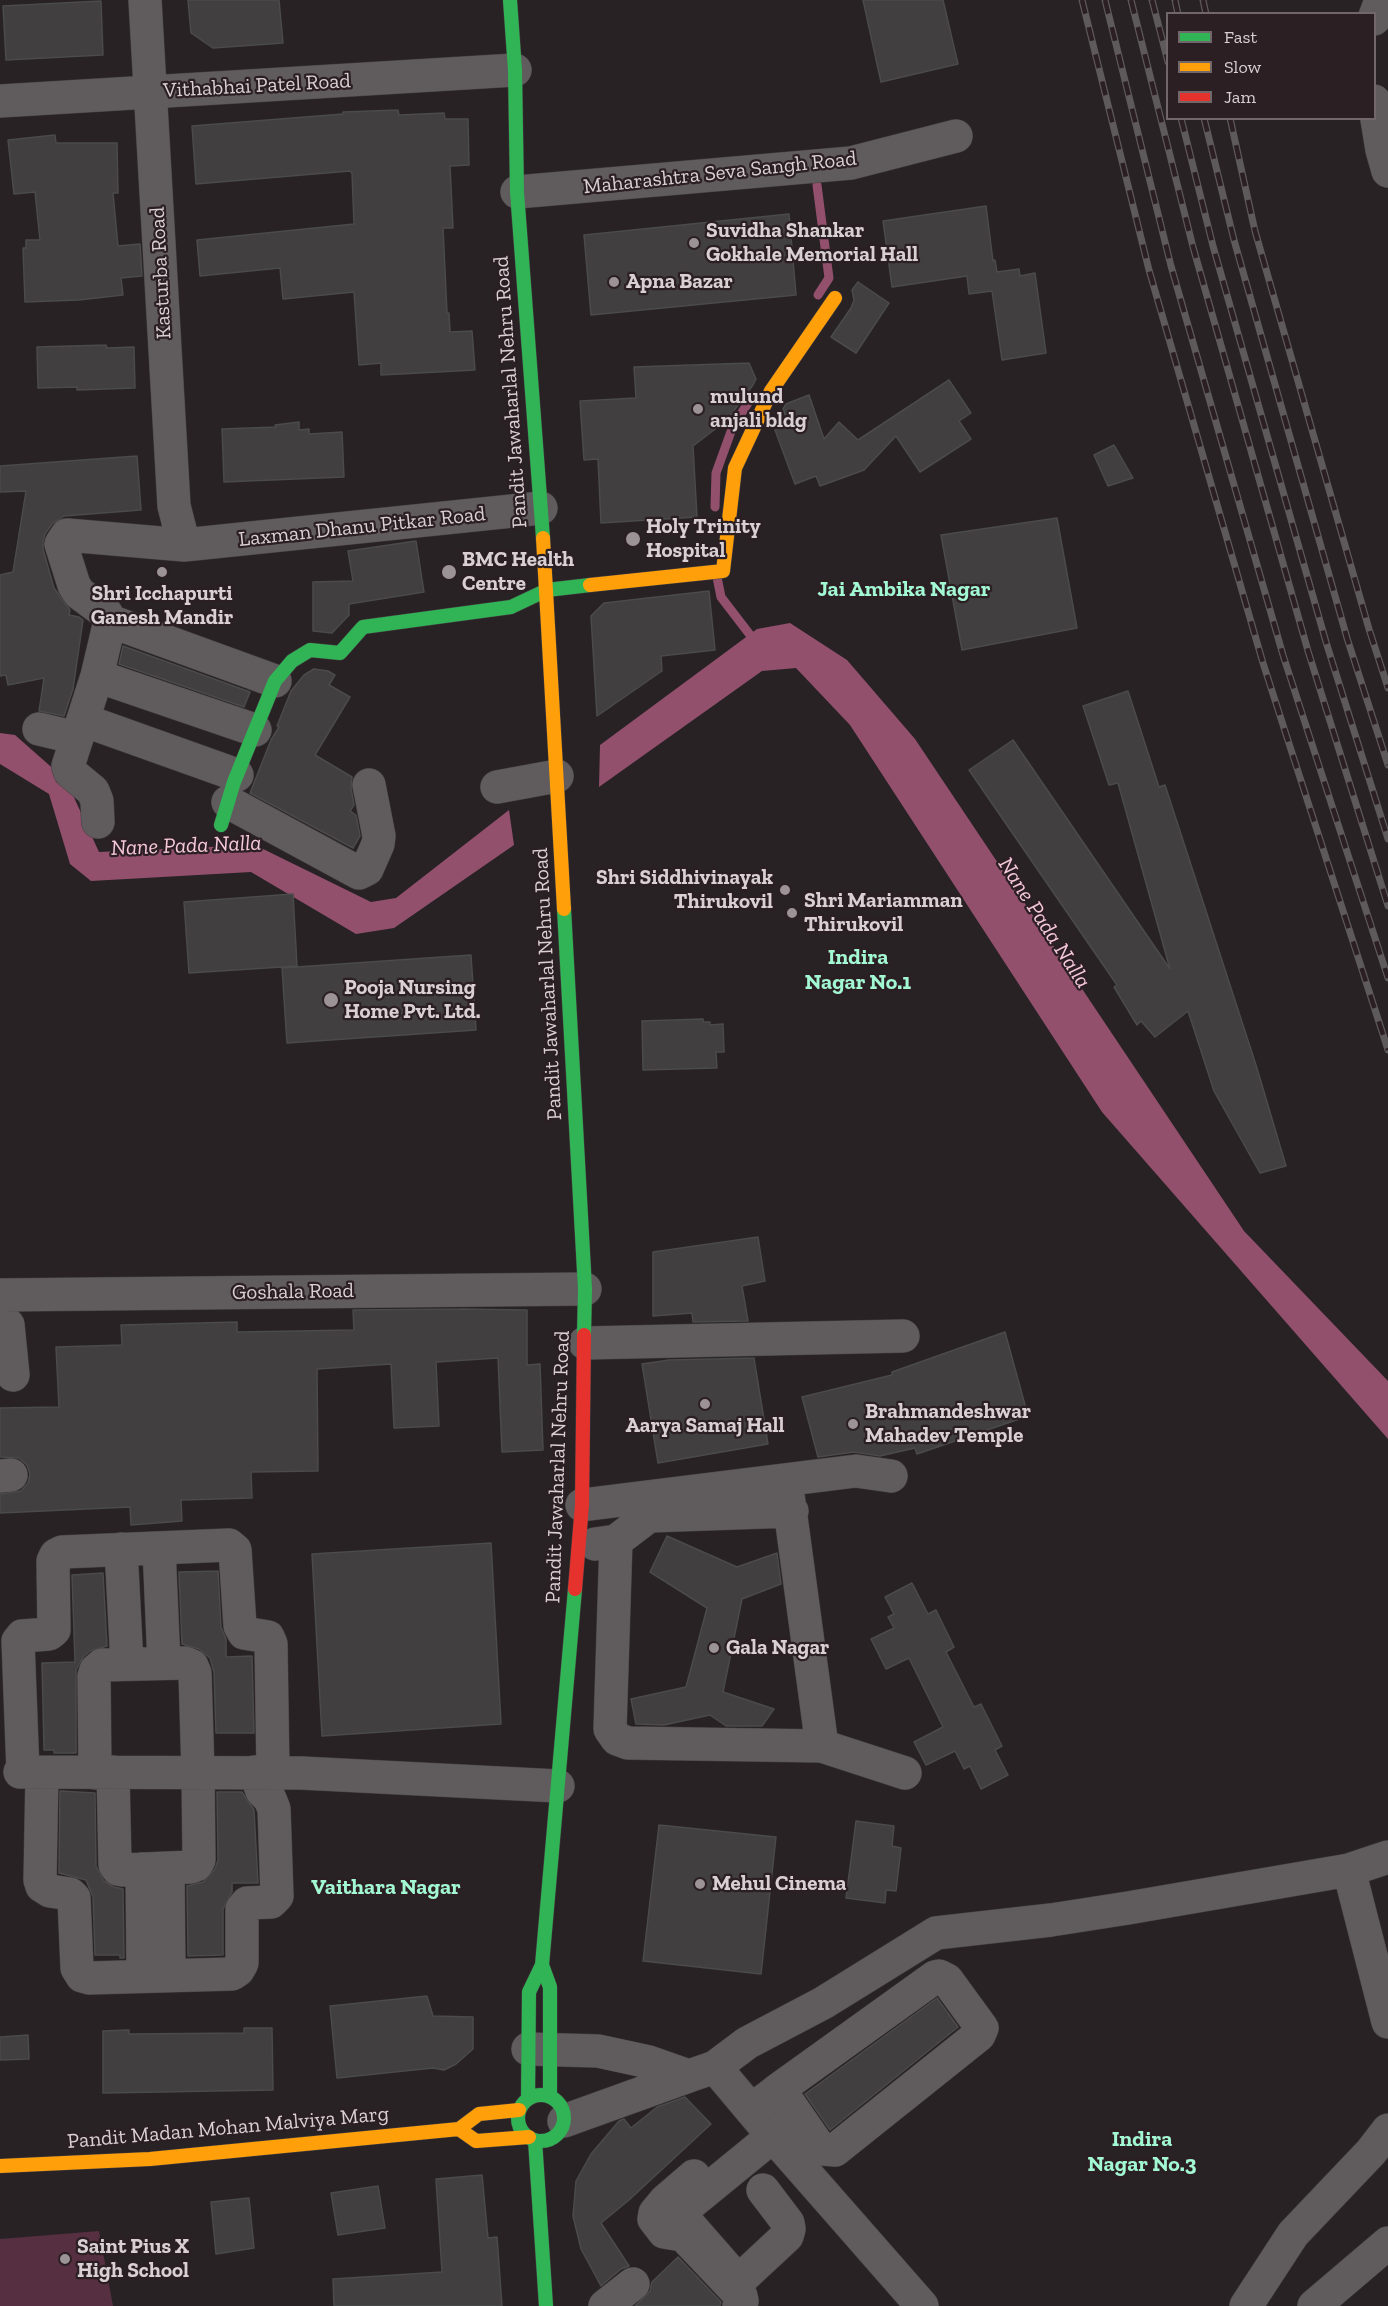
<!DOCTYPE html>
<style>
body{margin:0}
#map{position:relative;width:1388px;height:2306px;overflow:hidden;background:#282225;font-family:"Zilla Slab",serif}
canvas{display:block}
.legend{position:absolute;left:1166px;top:12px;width:210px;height:108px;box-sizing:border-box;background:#2b1f24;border:2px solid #71666a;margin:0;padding:8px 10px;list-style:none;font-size:18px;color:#d9d0d3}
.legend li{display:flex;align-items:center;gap:12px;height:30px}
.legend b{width:30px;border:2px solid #71666a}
</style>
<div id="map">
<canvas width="1388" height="2306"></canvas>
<ul class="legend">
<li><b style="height:8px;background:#30b455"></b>Fast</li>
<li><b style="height:8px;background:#ff9f0a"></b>Slow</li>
<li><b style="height:8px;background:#e5322d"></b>Jam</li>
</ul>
</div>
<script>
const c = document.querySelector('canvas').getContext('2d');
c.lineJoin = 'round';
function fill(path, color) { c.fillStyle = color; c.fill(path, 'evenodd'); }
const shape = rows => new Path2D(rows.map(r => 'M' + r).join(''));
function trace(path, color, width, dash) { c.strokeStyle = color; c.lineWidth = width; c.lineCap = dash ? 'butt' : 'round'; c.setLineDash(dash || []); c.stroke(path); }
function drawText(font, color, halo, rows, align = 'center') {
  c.font = font + ' "Zilla Slab",serif'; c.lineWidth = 4.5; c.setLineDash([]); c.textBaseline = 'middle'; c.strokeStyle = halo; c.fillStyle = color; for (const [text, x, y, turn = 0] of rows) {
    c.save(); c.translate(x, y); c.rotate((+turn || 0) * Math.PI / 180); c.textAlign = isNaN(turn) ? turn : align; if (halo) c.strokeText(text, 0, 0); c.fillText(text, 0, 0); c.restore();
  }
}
fill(shape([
 [99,2231,113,2306,0,2306,0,2239]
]), '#562f40');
fill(shape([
 [790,623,847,660,915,739,1244,1231,1388,1381,1388,1439,1102,1112,850,725,796,668,762,671,599,787,600,745,757,629],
 [0,733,15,735,66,780,99,852,255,845,371,902,396,898,509,810,514,845,394,928,356,934,251,872,91,881,70,864,49,794,0,764]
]), '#92506d');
trace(shape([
 [817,185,829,278,818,295],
 [715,507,716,473,733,426,752,397],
 [717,577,721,597,757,644]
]), '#92506d', 9);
const building = shape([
 [188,0,279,0,283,43,213,48,191,33,188,0],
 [863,0,943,0,958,64,881,82,863,0],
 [101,1,103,55,6,60,3,6,101,1],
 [398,110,399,115,444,113,445,119,468,119,469,165,450,166,453,228,443,228,447,313,449,313,450,332,472,331,475,370,381,375,381,363,359,365,354,292,283,299,280,268,200,276,197,240,354,224,352,173,350,171,196,184,192,126,343,114,343,112,398,110],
 [55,135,56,143,117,143,118,193,113,193,118,246,140,244,142,276,121,278,123,295,79,300,25,302,23,248,26,248,26,240,40,240,35,192,14,194,8,140,55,135],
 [986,206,993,261,995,260,997,272,1019,269,1020,276,1035,273,1046,353,1002,360,992,291,969,294,967,276,892,287,883,221,986,206],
 [789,214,796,295,591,315,584,235,789,214],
 [858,282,889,303,856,353,831,337,851,308,854,300,852,290,858,282],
 [106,345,107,348,134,347,135,388,77,390,77,387,38,388,37,347,106,345],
 [749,363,756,379,753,385,727,420,693,446,697,517,601,523,598,459,584,460,580,401,636,398,634,367,749,363],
 [949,380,971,413,959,421,971,439,920,472,896,436,864,470,820,486,816,476,795,484,775,430,789,426,783,409,786,404,809,395,824,439,839,422,858,440,949,380],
 [299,422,299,430,309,429,309,434,342,432,344,477,224,482,222,429,276,427,275,425,299,422],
 [1114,445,1133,478,1108,486,1094,455,1114,445],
 [137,456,141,510,64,516,52,524,45,534,43,541,43,549,54,588,70,610,69,615,79,617,83,620,73,689,64,716,39,711,44,678,8,685,6,675,0,676,0,575,13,572,26,491,0,492,0,466,137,456],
 [1057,518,1077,628,962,650,941,535,1057,518],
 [416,541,424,592,349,604,349,615,332,633,313,631,313,582,353,581,348,551,416,541],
 [709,591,715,650,661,656,662,671,597,716,591,616,604,603,709,591],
 [123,646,250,692,244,707,119,664,123,646],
 [314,669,328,671,335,675,329,685,350,697,315,755,352,777,351,788,354,805,350,811,356,815,360,836,353,848,250,793,271,740,279,727,277,726,291,691,304,675,314,669],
 [1128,691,1159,787,1165,785,1256,1065,1286,1166,1260,1173,1214,1091,1188,1011,1155,1037,1141,1021,1137,1025,1114,987,1117,985,969,770,1013,740,1170,969,1118,783,1109,785,1083,706,1128,691],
 [293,894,297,966,189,973,184,902,293,894],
 [471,955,476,1030,287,1043,282,968,471,955],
 [703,1019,703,1022,710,1022,710,1025,723,1024,724,1052,716,1052,717,1068,643,1070,642,1021,703,1019],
 [758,1237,765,1281,742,1286,748,1321,693,1322,692,1313,653,1316,653,1252,758,1237],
 [460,1309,527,1310,527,1365,540,1364,543,1450,502,1452,498,1358,436,1362,439,1426,394,1428,391,1364,317,1369,318,1471,251,1472,252,1498,181,1500,182,1521,131,1525,130,1507,0,1513,0,1494,21,1491,28,1483,30,1474,27,1465,19,1458,0,1457,0,1408,59,1407,56,1347,122,1345,121,1325,237,1322,237,1332,354,1330,353,1310,460,1309],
 [1005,1332,1028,1416,917,1454,915,1448,880,1456,854,1452,818,1457,802,1397,892,1375,892,1372,1005,1332],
 [754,1358,768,1444,658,1463,642,1364,669,1360,754,1358],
 [667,1536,737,1567,777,1553,781,1584,742,1599,723,1692,774,1709,762,1726,726,1726,710,1715,664,1725,636,1724,631,1699,686,1687,707,1608,650,1572,667,1536],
 [491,1543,501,1724,322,1736,312,1554,491,1543],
 [218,1571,221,1627,226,1639,226,1657,252,1656,254,1733,216,1733,214,1672,210,1658,199,1649,182,1644,179,1572,218,1571],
 [103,1573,107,1646,90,1651,84,1656,76,1670,76,1753,54,1753,54,1750,44,1750,42,1663,75,1662,72,1575,103,1573],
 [912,1583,928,1614,936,1610,954,1647,946,1652,974,1707,981,1704,1002,1746,995,1750,1008,1775,981,1789,970,1766,964,1769,955,1751,926,1765,914,1742,943,1727,909,1658,886,1669,871,1639,894,1628,888,1617,894,1614,885,1597,912,1583],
 [60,1791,95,1793,96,1866,104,1881,114,1887,123,1889,124,1958,120,1958,120,1955,95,1955,93,1897,86,1880,59,1873,60,1791],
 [217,1792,242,1792,254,1810,258,1883,232,1883,232,1892,223,1909,223,1955,188,1956,187,1886,203,1882,215,1869,218,1860,217,1792],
 [856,1821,894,1826,892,1846,901,1848,896,1891,886,1890,885,1903,846,1898,856,1821],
 [659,1825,776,1837,761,1974,643,1961,659,1825],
 [427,1996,433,2016,473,2017,473,2049,456,2064,444,2070,433,2068,337,2078,330,2006,427,1996],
 [937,1998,958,2027,830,2130,805,2094,937,1998],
 [244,2028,272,2028,273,2090,103,2093,103,2031,129,2030,129,2034,244,2033,244,2028],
 [28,2035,29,2059,0,2060,0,2037,28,2035],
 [685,2097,711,2124,629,2200,601,2223,629,2266,621,2269,601,2286,581,2249,573,2216,576,2181,591,2154,619,2121,624,2119,631,2128,657,2107,685,2097],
 [482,2175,488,2238,497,2237,502,2306,334,2306,333,2279,442,2272,436,2179,482,2175],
 [378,2186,385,2228,338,2235,331,2193,378,2186],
 [249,2198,254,2248,216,2254,211,2202,249,2198],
 [678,2257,721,2302,720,2306,635,2306,650,2291,652,2282,678,2257]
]);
fill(building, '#413f3f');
trace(building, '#4b4b4b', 1.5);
const street = shape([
 [145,0,174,506,184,545],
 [1374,19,1381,0],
 [0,101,515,70],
 [1374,101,1382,150,1388,171],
 [517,192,851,163,956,136],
 [110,621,275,681],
 [97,676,255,730],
 [83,720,237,775],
 [39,729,77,738],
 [497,787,557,776],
 [228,802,359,873,367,869,378,844,379,836,369,785],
 [98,822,97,801,93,791,70,772,68,766,97,676,110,621,106,613,79,593,74,585,61,544,67,535,184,545,541,508],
 [0,1295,585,1289],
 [0,1321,4,1321,8,1325,13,1375],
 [585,1343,903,1336],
 [0,1476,11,1475],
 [786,1480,822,1746,905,1773],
 [582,1505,856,1471,891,1476],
 [616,1541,610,1729,617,1739,628,1743,822,1746],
 [595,1544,616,1541,649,1516,792,1511],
 [159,1548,164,1663],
 [121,1549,127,1664],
 [20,1772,301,1773,558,1786],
 [23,1772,18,1641,22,1636,49,1634,54,1630,53,1561,56,1555,62,1552,229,1545,235,1550,240,1626,244,1633,268,1637,271,1644,273,1772],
 [42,1773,40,1880,42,1886,50,1891,70,1894,74,1898,77,1968,82,1976,89,1978,232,1974,238,1970,242,1963,242,1909,247,1903,271,1902,277,1896,274,1809,270,1799,262,1791,255,1772],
 [95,1773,94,1676,96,1670,102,1665,185,1663,192,1666,195,1673,198,1772,199,1860,196,1865,191,1867,123,1870,118,1869,115,1865,113,1772],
 [168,1868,169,1974],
 [142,1869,143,1975],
 [1349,1870,1388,2022],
 [528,2049,598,2051,649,2062,689,2076,564,2121],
 [715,2067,747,2043,823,2003,936,1933,1051,1920,1128,1908,1349,1870,1388,1857],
 [689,2076,715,2067,773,2136,922,2306],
 [751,2110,770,2096,779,2089,935,1977,939,1976,947,1980,982,2028,979,2035,835,2150,823,2149,817,2144,779,2089],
 [694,2176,665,2201,655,2213,654,2219,664,2232,682,2235,686,2238,741,2296,742,2301,739,2306],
 [763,2190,788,2223,789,2229,787,2236,744,2276,739,2278,733,2275,684,2219,683,2215,685,2208,773,2136],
 [605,2306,633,2284],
 [1246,2306,1293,2234,1371,2152,1388,2130],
 [1314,2306,1388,2243]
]);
const fast = shape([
 [510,0,515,70,517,192,543,538],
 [221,825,234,782,275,681,292,661,310,650,340,653,363,627,511,607,547,590,590,585],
 [564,909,585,1289,584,1335],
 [542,1965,575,1589],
 '518 2118a23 23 0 1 1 46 0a23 23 0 1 1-46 0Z',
 [528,2099,529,1992,542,1965,550,1987,550,2096],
 [535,2140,546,2306]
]);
const slow = shape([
 [543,538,564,909],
 [590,585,723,571,735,468,771,391,835,298],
 [519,2110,479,2114,459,2129,476,2141,529,2137],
 [0,2166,150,2159,459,2129]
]);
const jam = shape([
 [575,1589,582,1505,584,1335]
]);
trace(street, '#443f41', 34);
trace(fast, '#443f41', 15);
trace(slow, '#443f41', 15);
trace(jam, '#443f41', 15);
trace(street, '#605b5d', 33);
trace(fast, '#30b455', 14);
trace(slow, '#ff9f0a', 14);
trace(jam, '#e5322d', 14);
const rail = shape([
 [1082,0,1149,270,1263,663,1388,1050],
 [1105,0,1171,266,1283,655,1388,978],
 [1131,0,1193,247,1308,651,1388,906],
 [1152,0,1168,62],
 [1175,0,1178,14],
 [1203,0,1206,14],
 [1181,118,1213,246,1326,642,1388,839],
 [1204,118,1234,240,1347,638,1388,765],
 [1230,118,1255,231,1369,629,1388,688]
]);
trace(rail, '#5e595b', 7);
trace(rail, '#2b1f24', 4.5, [14]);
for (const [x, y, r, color] of [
 [694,243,6,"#9b9396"],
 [614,282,6,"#9b9396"],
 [698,409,6,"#9b9396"],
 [633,539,8,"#9b9396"],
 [162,572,6,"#9b9396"],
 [449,572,8,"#9b9396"],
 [785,890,6,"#9b9396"],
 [792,913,6,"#9b9396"],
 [331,1000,8,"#9b9396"],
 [705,1404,6,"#9b9396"],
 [853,1424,6,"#9b9396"],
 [714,1648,6,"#9b9396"],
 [700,1884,6,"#9b9396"],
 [65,2259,6,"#9b9396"]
]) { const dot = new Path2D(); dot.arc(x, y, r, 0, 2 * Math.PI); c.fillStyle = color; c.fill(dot); trace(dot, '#2b1f24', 2); }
drawText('21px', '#d9d0d3', '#2b1f24', [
 ["Vithabhai Patel Road",257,86,-3],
 ["Maharashtra Seva Sangh Road",720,173,-6],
 ["Kasturba Road",161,273,-93],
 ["Pandit Jawaharlal Nehru Road",511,392,-94],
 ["Laxman Dhanu Pitkar Road",362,527,-6],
 ["Pandit Jawaharlal Nehru Road",548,984,-93],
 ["Goshala Road",293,1292,-1],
 ["Pandit Jawaharlal Nehru Road",558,1467,-88],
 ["Pandit Madan Mohan Malviya Marg",228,2128,-5]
]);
drawText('bold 21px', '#d9d0d3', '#2b1f24', [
 ["Suvidha Shankar",706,231],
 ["Gokhale Memorial Hall",706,255],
 ["Apna Bazar",626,282],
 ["mulund",710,397],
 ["anjali bldg",710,421],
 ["Holy Trinity",646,527],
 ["Hospital",646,551],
 ["BMC Health",462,560],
 ["Centre",462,584],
 ["Shri Icchapurti",162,594,"center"],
 ["Ganesh Mandir",162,618,"center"],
 ["Shri Siddhivinayak",773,878,"right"],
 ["Thirukovil",773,902,"right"],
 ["Shri Mariamman",804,901],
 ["Thirukovil",804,925],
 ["Pooja Nursing",344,988],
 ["Home Pvt. Ltd.",344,1012],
 ["Brahmandeshwar",865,1412],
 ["Mahadev Temple",865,1436],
 ["Aarya Samaj Hall",705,1426,"center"],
 ["Gala Nagar",726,1648],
 ["Mehul Cinema",712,1884],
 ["Saint Pius X",77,2247],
 ["High School",77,2271]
], 'left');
drawText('bold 22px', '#a1f8d2', '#2b1f24', [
 ["Jai Ambika Nagar",904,590],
 ["Indira",858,958],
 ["Nagar No.1",858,983],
 ["Vaithara Nagar",386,1888],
 ["Indira",1142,2140],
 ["Nagar No.3",1142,2165]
]);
drawText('italic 22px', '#f5c9da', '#2b1f24', [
 ["Nane Pada Nalla",186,846,-2],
 ["Nane Pada Nalla",1044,923,57]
]);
</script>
